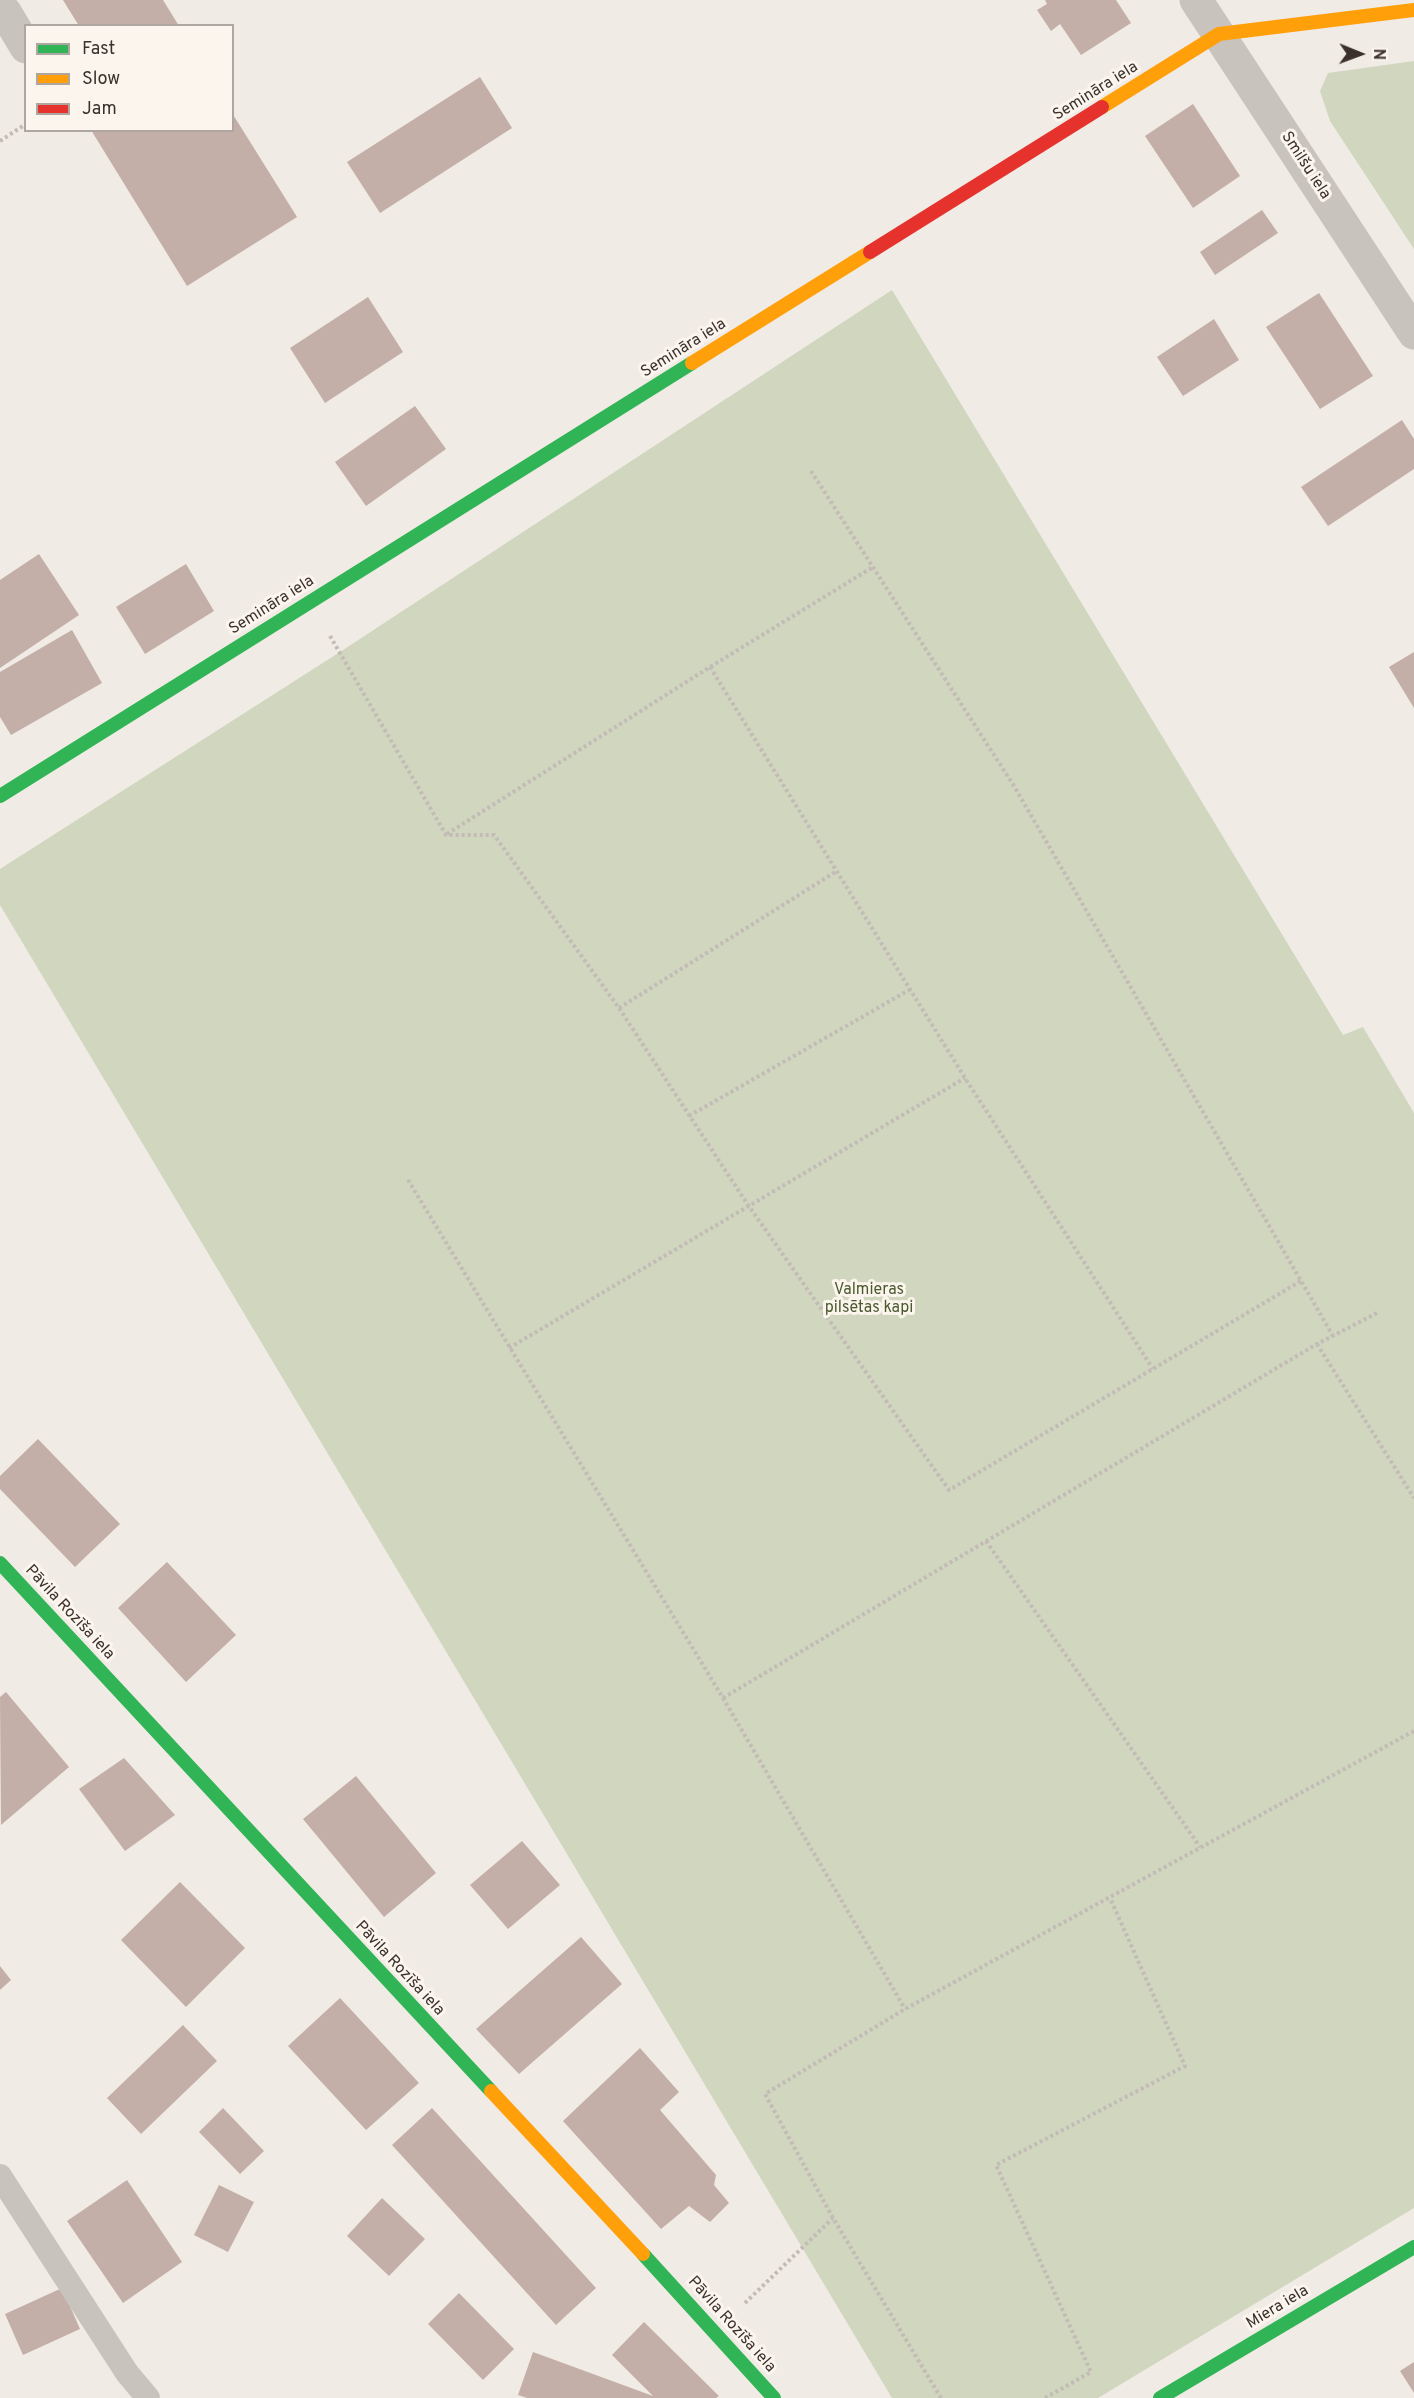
<!DOCTYPE html>
<meta charset="utf-8">
<style>
body{margin:0}
#map{position:relative;width:1414px;height:2398px;overflow:hidden;background:#f0ebe5;font-family:Overpass,sans-serif}
canvas{display:block}
.legend{position:absolute;left:24px;top:24px;width:210px;height:108px;box-sizing:border-box;background:#fbf5ee;border:2px solid #aea6a0;margin:0;padding:8px 10px;list-style:none;font-size:18px;color:#3b302b}
.legend li{display:flex;align-items:center;gap:12px;height:30px}
.legend b{width:30px;border:2px solid #aea6a0}
.north{position:absolute;left:1330px;top:24px;width:60px;height:60px;-webkit-text-stroke:4px #fbf5ee;paint-order:stroke;rotate:91deg;font-size:16px;font-weight:700;line-height:24px;text-align:center;color:#3b302b}
.north::after{content:'';display:block;margin:auto;width:21px;height:27px;background:#3b302b;clip-path:polygon(50% 0,100% 100%,50% 72%,0 100%)}
</style>
<div id="map">
<canvas width="1414" height="2398"></canvas>
<ul class="legend">
<li><b style="height:8px;background:#30b455"></b>Fast</li>
<li><b style="height:8px;background:#ff9f0a"></b>Slow</li>
<li><b style="height:8px;background:#e5322d"></b>Jam</li>
</ul>
<div class="north">N</div>
</div>
<script>
const c = document.querySelector('canvas').getContext('2d');
c.lineJoin = 'round';
function fill(path, color) { c.fillStyle = color; c.fill(path, 'evenodd'); }
const shape = rows => new Path2D(rows.map(r => 'M' + r).join(''));
function trace(path, color, width, dash) { c.strokeStyle = color; c.lineWidth = width; c.lineCap = dash ? 'butt' : 'round'; c.setLineDash(dash || []); c.stroke(path); }
function drawText(font, color, halo, rows, align = 'center') {
  c.font = font + ' Overpass,sans-serif'; c.lineWidth = 6; c.setLineDash([]); c.textBaseline = 'middle'; c.strokeStyle = halo; c.fillStyle = color; for (const [text, x, y, turn = 0] of rows) {
    c.save(); c.translate(x, y); c.rotate((+turn || 0) * Math.PI / 180); c.textAlign = isNaN(turn) ? turn : align; if (halo) c.strokeText(text, 0, 0); c.fillText(text, 0, 0); c.restore();
  }
}
fill(shape([
 [1414,61,1414,249,1330,121,1320,91,1328,73],
 [892,290,1343,1035,1363,1027,1414,1113,1414,2208,1098,2398,892,2398,0,905,0,869,340,652]
]), '#d1d6bf');
fill(shape([
 [63,0,163,0,179,26,79,26],
 [1045,0,1116,0,1131,23,1081,55,1060,24,1051,31,1037,10,1047,4],
 [480,77,512,128,380,213,347,162],
 [1193,104,1240,176,1193,208,1145,136],
 [232,113,297,217,187,286,91,130,232,130],
 [1262,210,1278,233,1215,275,1200,252],
 [1319,293,1373,376,1320,409,1266,327],
 [368,297,403,352,325,403,290,348],
 [1214,319,1239,360,1183,396,1157,357],
 [415,406,446,449,366,506,335,462],
 [1402,420,1414,439,1414,469,1328,526,1301,487],
 [39,554,79,615,0,668,0,580],
 [186,564,214,611,145,654,116,607],
 [72,630,102,683,11,735,0,717,0,672],
 [1414,652,1414,708,1389,667],
 [38,1439,120,1524,75,1567,0,1489,0,1476],
 [167,1562,236,1635,186,1682,118,1608],
 [6,1692,69,1767,1,1825,0,1697],
 [124,1758,175,1815,125,1851,79,1789],
 [356,1776,436,1873,384,1917,303,1819],
 [522,1841,560,1885,508,1929,470,1885],
 [180,1882,245,1948,186,2007,121,1940],
 [581,1937,622,1984,519,2074,476,2029],
 [0,1966,11,1980,0,1990],
 [340,1998,419,2083,366,2130,288,2046],
 [183,2025,217,2061,141,2134,107,2098],
 [640,2048,679,2092,660,2110,716,2175,714,2185,729,2203,710,2222,689,2206,661,2229,563,2121],
 [223,2108,264,2151,240,2174,199,2132],
 [432,2108,596,2288,556,2325,392,2145],
 [127,2180,182,2262,123,2303,67,2221],
 [219,2185,254,2202,228,2252,194,2235],
 [382,2198,425,2239,389,2276,347,2236],
 [62,2288,80,2329,23,2355,5,2314],
 [459,2293,514,2349,483,2380,428,2324],
 [644,2322,719,2396,716,2398,527,2398,518,2395,533,2352,653,2396,612,2355],
 [1414,2362,1414,2393,1400,2371]
]), '#c3afa7');
trace(shape([
 [0,141,26,124],
 [811,471,1014,786,1333,1336],
 [330,636,446,835,494,835,619,1008,748,1205,949,1490,1301,1281],
 [710,667,965,1078,1153,1369],
 [447,834,710,667,873,567],
 [619,1008,837,871],
 [689,1116,911,989],
 [408,1180,723,1698,905,2009],
 [1317,1344,1414,1498],
 [509,1348,965,1078],
 [986,1541,1200,1847],
 [723,1698,1317,1344,1377,1313],
 [745,2303,833,2218],
 [941,2398,833,2218,765,2094,905,2009,1414,1731],
 [1045,2398,1091,2372,996,2165,1185,2066,1110,1898]
]), '#c2bbb6', 4, [3, 3]);
trace(shape([
 [0,2176,127,2373,148,2398]
]), '#c9c3be', 24);
trace(shape([
 [1196,0,1414,333],
 [5,12,26,47]
]), '#c9c3be', 33);
trace(shape([
 [0,796,692,363],
 [0,1563,491,2091],
 [643,2254,774,2398],
 [1160,2398,1414,2247]
]), '#30b455', 14);
trace(shape([
 [1102,107,1219,34,1414,10],
 [692,363,870,252],
 [491,2091,643,2254]
]), '#ff9f0a', 14);
trace(shape([
 [870,252,1102,107]
]), '#e5322d', 14);
drawText('16px', '#3b302b', '#fbf5ee', [
 ["Semināra iela",1096,92,-32],
 ["Smilšu iela",1305,166,57],
 ["Semināra iela",684,349,-32],
 ["Semināra iela",272,606,-32],
 ["Pāvila Rozīša iela",69,1613,47],
 ["Pāvila Rozīša iela",399,1969,47],
 ["Miera iela",1278,2308,-31],
 ["Pāvila Rozīša iela",731,2325,48]
]);
drawText('16px', '#4a5a2e', '#fbf5ee', [
 ["Valmieras",869,1291],
 ["pilsētas kapi",869,1309]
]);
</script>
